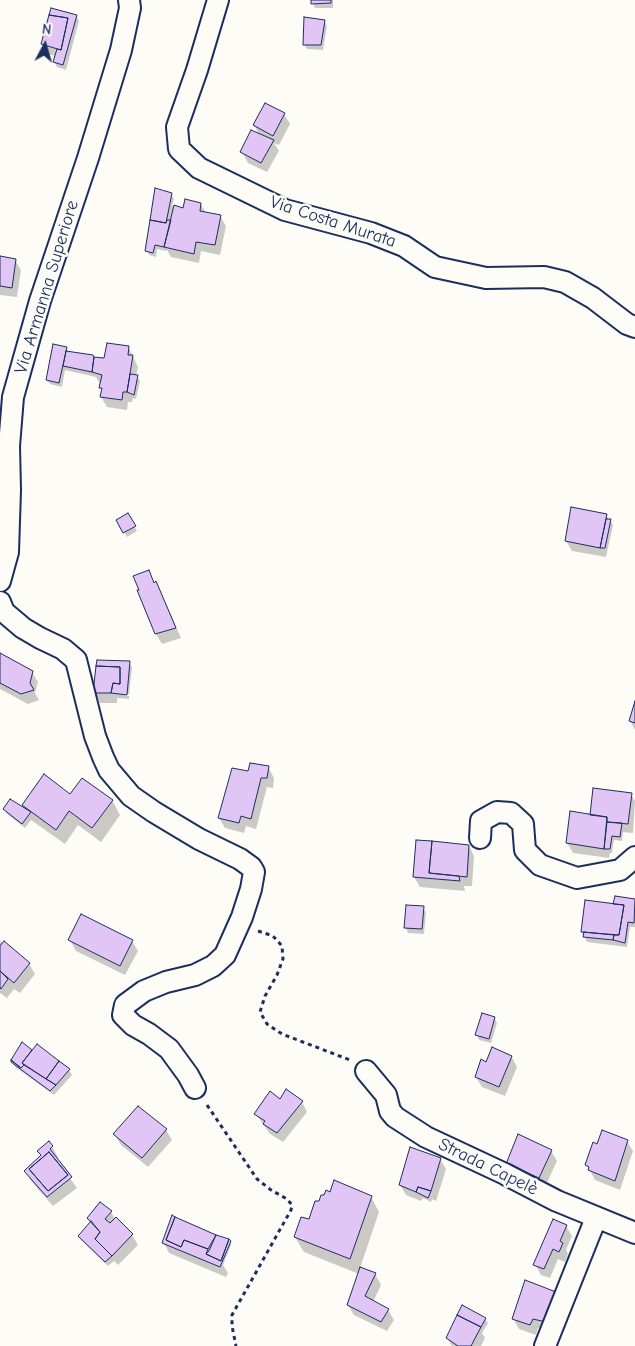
<!DOCTYPE html>
<meta charset="utf-8">
<style>
body{margin:0}
#map{position:relative;width:635px;height:1346px;overflow:hidden;background:#fdfcf7;font-family:"Comic Neue",sans-serif}
canvas{display:block}
.north{position:absolute;left:20px;top:20px;width:50px;height:50px;-webkit-text-stroke:4px #fdfcf7;paint-order:stroke;rotate:6deg;font-size:14px;font-weight:700;line-height:20px;text-align:center;color:#1b2f5e}
.north::after{content:'';display:block;margin:auto;width:18px;height:22px;background:#1b2f5e;clip-path:polygon(50% 0,100% 100%,50% 72%,0 100%)}
</style>
<div id="map">
<canvas width="635" height="1346"></canvas>
<div class="north">N</div>
</div>
<script>
const c = document.querySelector('canvas').getContext('2d');
c.lineJoin = 'round';
function fill(path, color) { c.fillStyle = color; c.fill(path, 'evenodd'); }
const shape = rows => new Path2D(rows.map(r => 'M' + r).join(''));
function trace(path, color, width, dash) { c.strokeStyle = color; c.lineWidth = width; c.lineCap = dash ? 'butt' : 'round'; c.setLineDash(dash || []); c.stroke(path); }
function drawText(font, color, halo, rows, align = 'center') {
  c.font = font + ' "Comic Neue",sans-serif'; c.lineWidth = 5; c.setLineDash([]); c.textBaseline = 'middle'; c.strokeStyle = halo; c.fillStyle = color; for (const [text, x, y, turn = 0] of rows) {
    c.save(); c.translate(x, y); c.rotate((+turn || 0) * Math.PI / 180); c.textAlign = isNaN(turn) ? turn : align; if (halo) c.strokeText(text, 0, 0); c.fillText(text, 0, 0); c.restore();
  }
}
fill(shape([
 [312,0,333,0,333,8,315,8],
 [76,16,79,21,66,70,57,67,54,62,56,56,48,54,42,44],
 [324,21,327,26,323,50,307,49,304,44],
 [284,114,290,124,279,145,274,143,279,151,267,172,248,163,242,152,260,136,254,125],
 [171,194,174,199,172,206,184,210,201,204,206,214,220,216,226,226,220,255,201,251,199,263,171,257,167,250,166,251,157,249,156,257,149,255,147,251],
 [0,257,15,260,21,270,17,297,0,295],
 [66,348,68,352,93,358,105,359,129,348,138,367,136,376,140,381,136,399,133,398,132,402,128,402,127,410,107,407,101,397,102,383,99,382,96,377,65,370,62,387,50,384,47,380],
 [128,515,137,531,127,537,118,521],
 [606,515,613,525,606,557,572,551,566,541],
 [148,572,161,593,181,638,162,644,156,634],
 [0,655,32,672,38,682,35,693,39,700,28,704,0,689],
 [98,661,129,662,132,667,129,694,125,694,125,696,129,696,129,699,117,698,117,703,100,703,95,693],
 [635,706,635,730,630,721],
 [268,767,274,778,273,788,267,787,256,829,246,826,244,833,225,828,219,818,249,773],
 [631,794,635,801,633,833,623,832,622,841,614,840,612,853,610,853,609,858,573,853,567,843,591,816],
 [71,796,112,800,120,815,101,842,78,825,65,844,31,820,25,828,7,814,4,809,26,810,23,805],
 [469,846,474,856,472,886,464,886,465,891,420,887,414,877],
 [616,897,635,900,635,927,630,927,627,947,587,942,582,932,614,905],
 [423,908,426,912,424,934,408,933,406,928],
 [70,940,132,941,138,951,125,975,76,951],
 [0,941,29,964,35,974,20,993,14,989,7,998,0,993],
 [494,1018,497,1023,491,1043,479,1040,477,1035],
 [31,1051,59,1063,69,1070,72,1075,54,1095,15,1067,12,1062],
 [511,1056,517,1067,505,1096,482,1087,476,1077],
 [280,1101,302,1102,307,1112,283,1142,270,1134,256,1114],
 [139,1108,166,1130,172,1140,148,1167,121,1145,115,1135],
 [627,1141,633,1151,620,1190,595,1180,587,1165,598,1145],
 [52,1147,58,1157,56,1159,77,1188,53,1206,31,1181,25,1171,42,1156,39,1151],
 [551,1151,557,1161,545,1187,507,1164],
 [440,1159,446,1169,436,1201,432,1199,431,1202,423,1198,421,1201,406,1195,400,1185],
 [371,1197,379,1212,360,1268,375,1274,381,1285,373,1302,388,1310,394,1320,387,1331,354,1315,348,1305,359,1274,304,1252,295,1237,309,1221],
 [111,1212,115,1219,132,1235,138,1245,118,1265,114,1261,108,1266,82,1241,79,1236,91,1223,88,1218],
 [566,1226,572,1236,566,1250,568,1254,565,1262,558,1259,550,1278,541,1275,535,1264],
 [215,1236,229,1240,231,1245,223,1265,228,1273,226,1277,169,1253,164,1243],
 [526,1282,552,1331,538,1328,536,1335,519,1329,513,1318],
 [485,1319,488,1323,482,1333,485,1338,481,1346,452,1346,447,1338]
]), '#0003');
const building = shape([
 [311,0,331,0,331,3,311,4,311,0],
 [51,8,77,15,63,65,53,62,57,49,61,50,68,18,49,15,51,8],
 [49,15,68,18,61,50,41,44,49,15],
 [304,17,325,20,321,45,303,45,304,17],
 [265,103,285,113,273,136,253,125,265,103],
 [251,130,274,140,261,163,240,152,251,130],
 [155,188,172,193,166,223,150,220,155,188],
 [185,199,201,203,200,211,221,215,215,245,196,242,194,254,164,247,174,205,183,208,185,199],
 [150,220,166,223,167,220,171,220,164,247,155,245,153,253,145,251,150,220],
 [0,256,16,259,12,288,0,286,0,256],
 [107,343,129,346,128,355,133,355,127,392,123,392,122,400,100,397,102,388,99,388,102,375,92,372,94,357,104,358,107,343],
 [53,344,67,347,59,383,46,380,53,344],
 [66,351,93,355,94,357,92,372,63,366,66,351],
 [130,374,138,375,134,395,127,392,130,374],
 [571,507,607,514,600,548,565,541,571,507],
 [128,513,136,526,123,533,116,520,128,513],
 [606,519,611,519,605,548,600,548,606,519],
 [149,570,154,583,156,581,176,628,155,634,137,590,139,590,133,576,149,570],
 [0,653,33,671,30,683,34,690,21,694,0,683,0,653],
 [97,660,130,661,127,695,111,693,113,683,120,684,120,667,96,666,97,660],
 [96,666,120,667,120,684,113,683,111,693,93,693,96,666],
 [635,701,635,723,629,721,635,701],
 [250,763,269,766,267,778,261,778,251,819,241,816,239,823,218,818,232,768,248,771,250,763],
 [44,774,70,794,82,778,113,800,92,828,69,811,56,830,22,805,44,774],
 [593,788,632,793,628,824,607,822,607,817,590,815,593,788],
 [10,799,31,812,22,824,3,809,10,799],
 [570,811,607,817,604,849,566,843,570,811],
 [607,822,622,823,620,837,612,836,610,849,604,849,607,822],
 [416,840,432,841,429,873,459,876,460,881,413,877,416,840],
 [432,841,469,845,467,877,429,873,432,841],
 [615,896,635,899,634,923,628,922,625,943,613,940,614,935,619,935,624,905,613,904,615,896],
 [585,900,624,905,619,935,581,932,585,900],
 [406,905,424,906,422,929,404,928,406,905],
 [81,914,133,940,120,966,68,940,81,914],
 [584,932,614,935,613,940,583,937,584,932],
 [4,941,30,963,14,983,0,971,0,946,4,941],
 [0,971,8,979,1,989,0,988,0,971],
 [482,1013,495,1017,489,1039,475,1035,482,1013],
 [22,1042,32,1050,22,1063,24,1065,21,1068,11,1060,22,1042],
 [37,1044,59,1061,46,1079,22,1063,37,1044],
 [492,1047,512,1056,499,1087,475,1077,481,1059,486,1062,492,1047],
 [11,1060,21,1068,24,1065,56,1085,50,1091,11,1062,11,1060],
 [59,1061,70,1069,56,1085,46,1079,59,1061],
 [286,1089,303,1101,277,1133,263,1124,265,1121,254,1114,270,1091,280,1099,286,1089],
 [138,1106,167,1129,142,1158,113,1134,138,1106],
 [602,1130,628,1140,615,1181,588,1170,589,1167,585,1165,593,1142,597,1144,602,1130],
 [518,1134,552,1150,539,1178,506,1164,518,1134],
 [49,1141,53,1146,50,1149,72,1177,47,1197,24,1171,41,1155,37,1151,49,1141],
 [49,1152,68,1175,48,1191,29,1169,49,1152],
 [410,1147,441,1158,431,1191,418,1187,416,1192,399,1185,410,1147],
 [49,1152,68,1175,48,1191,29,1169,49,1152],
 [334,1180,372,1196,350,1259,294,1237,301,1217,309,1219,315,1201,319,1201,321,1195,324,1195,326,1190,330,1192,334,1180],
 [418,1187,431,1191,428,1198,416,1192,418,1187],
 [100,1202,112,1211,105,1219,110,1223,116,1217,133,1234,112,1256,95,1239,100,1232,87,1218,100,1202],
 [172,1215,175,1217,166,1240,181,1247,184,1240,208,1249,206,1254,221,1261,229,1239,231,1241,220,1267,162,1243,172,1215],
 [175,1217,216,1235,208,1249,184,1240,181,1247,166,1240,175,1217],
 [553,1219,567,1225,560,1241,563,1243,559,1252,553,1249,544,1269,533,1265,553,1219],
 [91,1221,100,1232,95,1239,112,1256,105,1262,78,1236,91,1221],
 [216,1235,229,1239,221,1261,206,1254,209,1251,216,1235],
 [360,1267,376,1273,365,1296,389,1309,381,1322,347,1305,360,1267],
 [525,1280,556,1292,546,1322,533,1319,530,1325,512,1319,525,1280],
 [462,1305,486,1318,481,1327,457,1315,462,1305],
 [457,1315,481,1327,471,1346,458,1346,446,1338,457,1315]
]);
fill(building, '#e1c6f5');
trace(building, '#1b2f5e', 1);
const street = shape([
 [218,0,197,70,177,127,179,149,199,168,285,210,371,233,404,246,435,267,486,278,544,277,565,282,593,298,627,324,635,327],
 [0,581,8,552,10,490,9,446,13,397,40,301,88,158,121,50,130,8,129,0],
 [0,602,4,612,23,628,40,638,63,649,76,660,95,736,103,757,109,770,131,796,154,812,199,839,240,859,251,867,254,872,251,889,242,917,225,955,213,966,195,975,166,982,144,991,125,1005,123,1015,133,1025,149,1034,169,1049,188,1075,195,1088],
 [480,838,481,821,497,812,511,813,523,824,525,850,540,865,577,878,620,870,635,857],
 [366,1071,386,1095,390,1111,395,1117,426,1137,505,1174,557,1201,635,1233],
 [545,1346,596,1218]
]);
trace(street, '#1b2f5e', 24);
trace(shape([
 [258,931,273,936,282,946,283,959,277,975,265,996,260,1012,267,1024,282,1034,350,1060],
 [207,1105,257,1179,271,1190,287,1199,292,1205,291,1210,232,1315,232,1326,236,1346]
]), '#1b2f5e', 3, [4, 4]);
trace(street, '#fdfcf7', 20);
drawText('18px', '#1b2f5e', '#fdfcf7', [
 ["Via Costa Murata",333,222,18],
 ["Via Armanna Superiore",47,287,-73],
 ["Strada Capelè",488,1167,26]
]);
</script>
